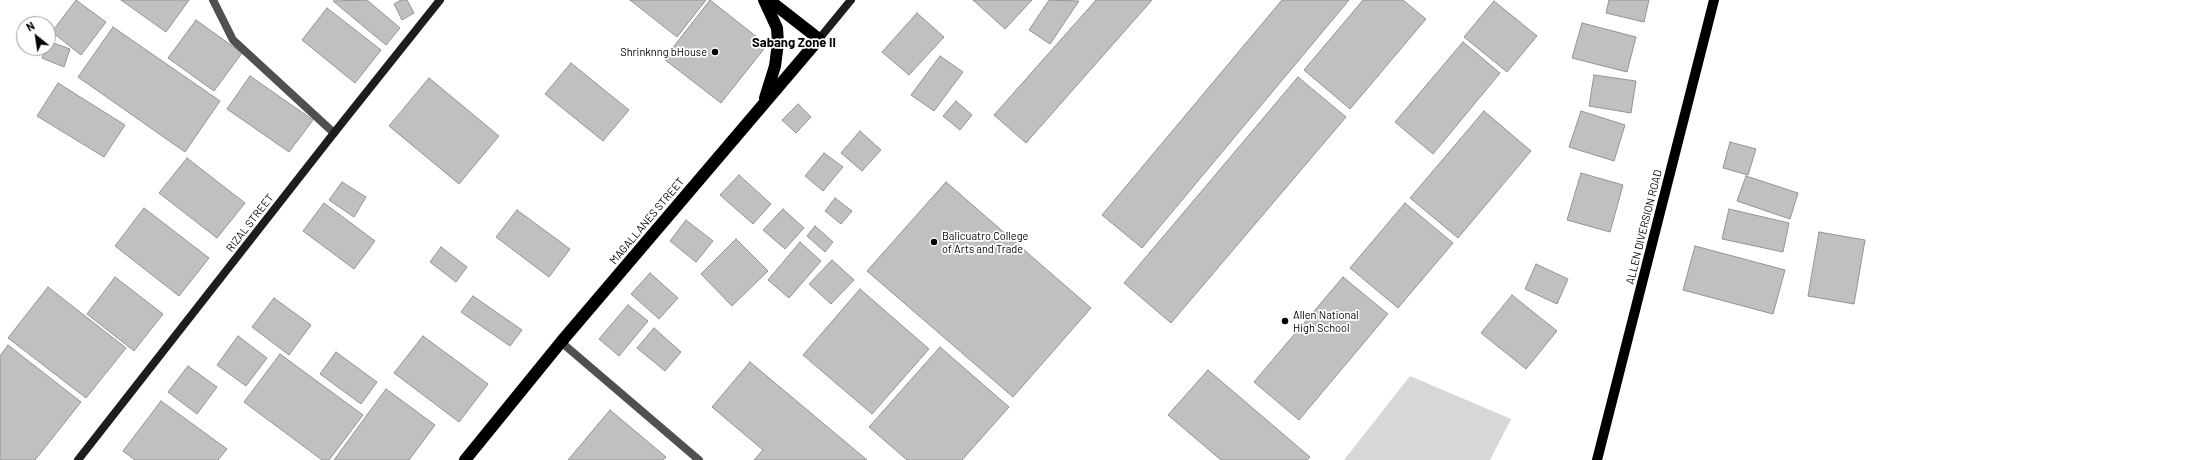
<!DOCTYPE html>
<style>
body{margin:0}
#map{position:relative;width:2191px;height:460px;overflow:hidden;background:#fff;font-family:Barlow,sans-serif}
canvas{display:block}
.north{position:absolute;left:16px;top:16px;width:40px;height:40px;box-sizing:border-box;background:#fff;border:1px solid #999;border-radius:50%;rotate:330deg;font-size:11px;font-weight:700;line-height:16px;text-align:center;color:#000}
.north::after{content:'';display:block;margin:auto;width:14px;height:18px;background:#000;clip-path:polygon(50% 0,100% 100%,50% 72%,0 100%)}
</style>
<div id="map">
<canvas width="2191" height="460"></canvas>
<div class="north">N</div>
</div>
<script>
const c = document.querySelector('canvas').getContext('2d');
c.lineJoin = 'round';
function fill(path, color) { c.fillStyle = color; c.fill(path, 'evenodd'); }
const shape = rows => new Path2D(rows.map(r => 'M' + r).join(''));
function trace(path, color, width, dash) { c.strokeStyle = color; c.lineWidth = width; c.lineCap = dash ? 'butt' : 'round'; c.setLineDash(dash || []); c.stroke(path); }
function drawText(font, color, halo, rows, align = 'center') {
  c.font = font + ' Barlow,sans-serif'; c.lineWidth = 3.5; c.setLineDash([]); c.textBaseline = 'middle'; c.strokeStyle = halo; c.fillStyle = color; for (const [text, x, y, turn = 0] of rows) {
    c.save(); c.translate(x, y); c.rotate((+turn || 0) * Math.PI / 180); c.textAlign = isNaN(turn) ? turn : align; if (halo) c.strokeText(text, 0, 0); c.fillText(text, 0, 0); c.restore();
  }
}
fill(shape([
 [1410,376,1511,419,1490,460,1344,460]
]), '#d7d7d7');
const building = shape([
 [76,0,106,22,81,55,52,32,76,0],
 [121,0,189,0,166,32,121,0],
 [367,0,400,28,386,45,333,1,367,0],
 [401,0,407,0,414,13,402,20,394,4,401,0],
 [630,0,706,0,677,37,630,0],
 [710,0,767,45,721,103,664,59,710,0],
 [973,0,1032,0,1005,29,973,0],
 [1049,0,1079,1,1050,44,1029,30,1049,0],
 [1096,0,1152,0,1026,143,994,115,1096,0],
 [1282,0,1349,0,1142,248,1102,215,1282,0],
 [1363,0,1403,0,1426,19,1350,109,1304,70,1363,0],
 [1609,0,1649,0,1644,22,1606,13,1609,0],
 [1494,1,1537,36,1507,72,1464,37,1494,1],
 [327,8,381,50,355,83,302,40,327,8],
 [917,13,944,37,909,75,882,52,917,13],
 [196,20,242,53,214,91,168,58,196,20],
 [1582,23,1636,37,1627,72,1572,58,1582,23],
 [113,27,220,101,185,152,78,77,113,27],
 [48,41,70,49,64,67,42,58,46,48,48,48,48,41],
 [1463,42,1500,73,1433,154,1395,122,1463,42],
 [940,56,963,72,934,111,911,95,940,56],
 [571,63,629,110,603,141,545,94,571,63],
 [1594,75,1636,81,1631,113,1589,106,1594,75],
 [250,76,313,120,289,152,227,109,250,76],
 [1298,77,1346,117,1171,323,1124,283,1298,77],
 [429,78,499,136,459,184,389,126,429,78],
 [58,83,125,125,104,157,37,116,58,83],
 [956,101,972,115,960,130,943,116,956,101],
 [798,104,811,117,796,133,782,120,798,104],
 [1484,111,1531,151,1458,238,1410,198,1484,111],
 [1581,111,1625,125,1614,161,1569,147,1581,111],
 [860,131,881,150,862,171,841,153,860,131],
 [1730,142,1756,149,1748,175,1723,168,1730,142],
 [824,153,843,167,823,191,805,176,824,153],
 [187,158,245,203,217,238,159,193,187,158],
 [1581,173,1623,185,1610,232,1567,220,1581,173],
 [739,175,771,204,753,224,720,195,739,175],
 [1746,176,1798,193,1790,219,1737,201,1746,176],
 [342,182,366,197,354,217,329,200,342,182],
 [946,182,1091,308,1013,397,867,271,946,182],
 [835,198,852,211,841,224,825,211,835,198],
 [324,203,375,241,354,269,303,231,324,203],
 [1405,203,1453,243,1398,308,1350,268,1405,203],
 [144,208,209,258,179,296,115,246,144,208],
 [783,209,804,228,785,249,763,230,783,209],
 [1729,209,1789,223,1783,252,1722,239,1729,209],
 [517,210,570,249,549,277,496,237,517,210],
 [686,220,713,241,696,262,670,241,686,220],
 [815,226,833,242,825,252,807,236,815,226],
 [1819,232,1865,240,1854,304,1808,296,1819,232],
 [736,239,768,271,732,306,701,274,736,239],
 [800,242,821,261,789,298,768,280,800,242],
 [1695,246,1785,270,1773,314,1683,290,1695,246],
 [441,247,467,267,456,282,430,262,441,247],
 [832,260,854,280,831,304,809,284,832,260],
 [1536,264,1568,279,1557,304,1525,289,1536,264],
 [650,273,678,298,659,319,631,294,650,273],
 [115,277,163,314,134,351,87,314,115,277],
 [1343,277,1388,314,1299,420,1254,382,1343,277],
 [48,287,126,348,86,398,8,338,48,287],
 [860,289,929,349,872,414,803,355,860,289],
 [1512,295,1557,331,1526,369,1481,333,1512,295],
 [473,296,522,330,510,346,461,312,473,296],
 [274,298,311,325,289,355,252,327,274,298],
 [628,305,648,321,619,356,599,339,628,305],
 [654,328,681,352,665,371,637,348,654,328],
 [238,336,267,358,246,386,217,365,238,336],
 [423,336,488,384,459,422,394,373,423,336],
 [8,345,81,402,35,460,0,460,0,356,8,345],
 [940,347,1009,407,962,460,907,460,869,427,940,347],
 [336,352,377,382,361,404,320,374,336,352],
 [280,354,363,415,329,460,322,460,244,402,280,354],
 [750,362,867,460,754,460,763,450,712,407,750,362],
 [188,366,217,387,197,414,168,392,188,366],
 [1208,370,1310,457,1307,460,1221,460,1168,415,1208,370],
 [386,389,435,425,409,460,334,460,386,389],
 [161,401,227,449,218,460,135,460,123,451,161,401],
 [610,410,666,457,663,460,568,460,610,410]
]);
fill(building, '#c0c0c0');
trace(building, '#949494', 1);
trace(shape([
 [561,342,699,460]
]), '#505050', 8);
trace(shape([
 [213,0,233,40,334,133]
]), '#505050', 8);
trace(shape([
 [819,39,851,0],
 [78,460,334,133,440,0]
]), '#1d1d1d', 8);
trace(shape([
 [1597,460,1714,0]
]), '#000', 10);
trace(shape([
 [764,0,777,28,778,43,775,66,765,98],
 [465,460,561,342,819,39,769,0]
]), '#000', 12);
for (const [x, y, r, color] of [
 [715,52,4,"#000"],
 [934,242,4,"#000"],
 [1285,321,4,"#000"]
]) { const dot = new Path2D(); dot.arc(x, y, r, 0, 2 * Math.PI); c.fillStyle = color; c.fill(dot); trace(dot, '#fff', 1.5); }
drawText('11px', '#000', '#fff', [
 ["Shrinknng bHouse",707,52,"right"],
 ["Balicuatro College",942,236],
 ["of Arts and Trade",942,249],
 ["Allen National",1293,315],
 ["High School",1293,328]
], 'left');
drawText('11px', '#000', '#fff', [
 ["MAGALLANES STREET",647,221,-50],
 ["RIZAL STREET",250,223,-52],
 ["ALLEN DIVERSION ROAD",1644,227,-76]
]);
drawText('bold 13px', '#000', '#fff', [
 ["Sabang Zone II",794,43]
]);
</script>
